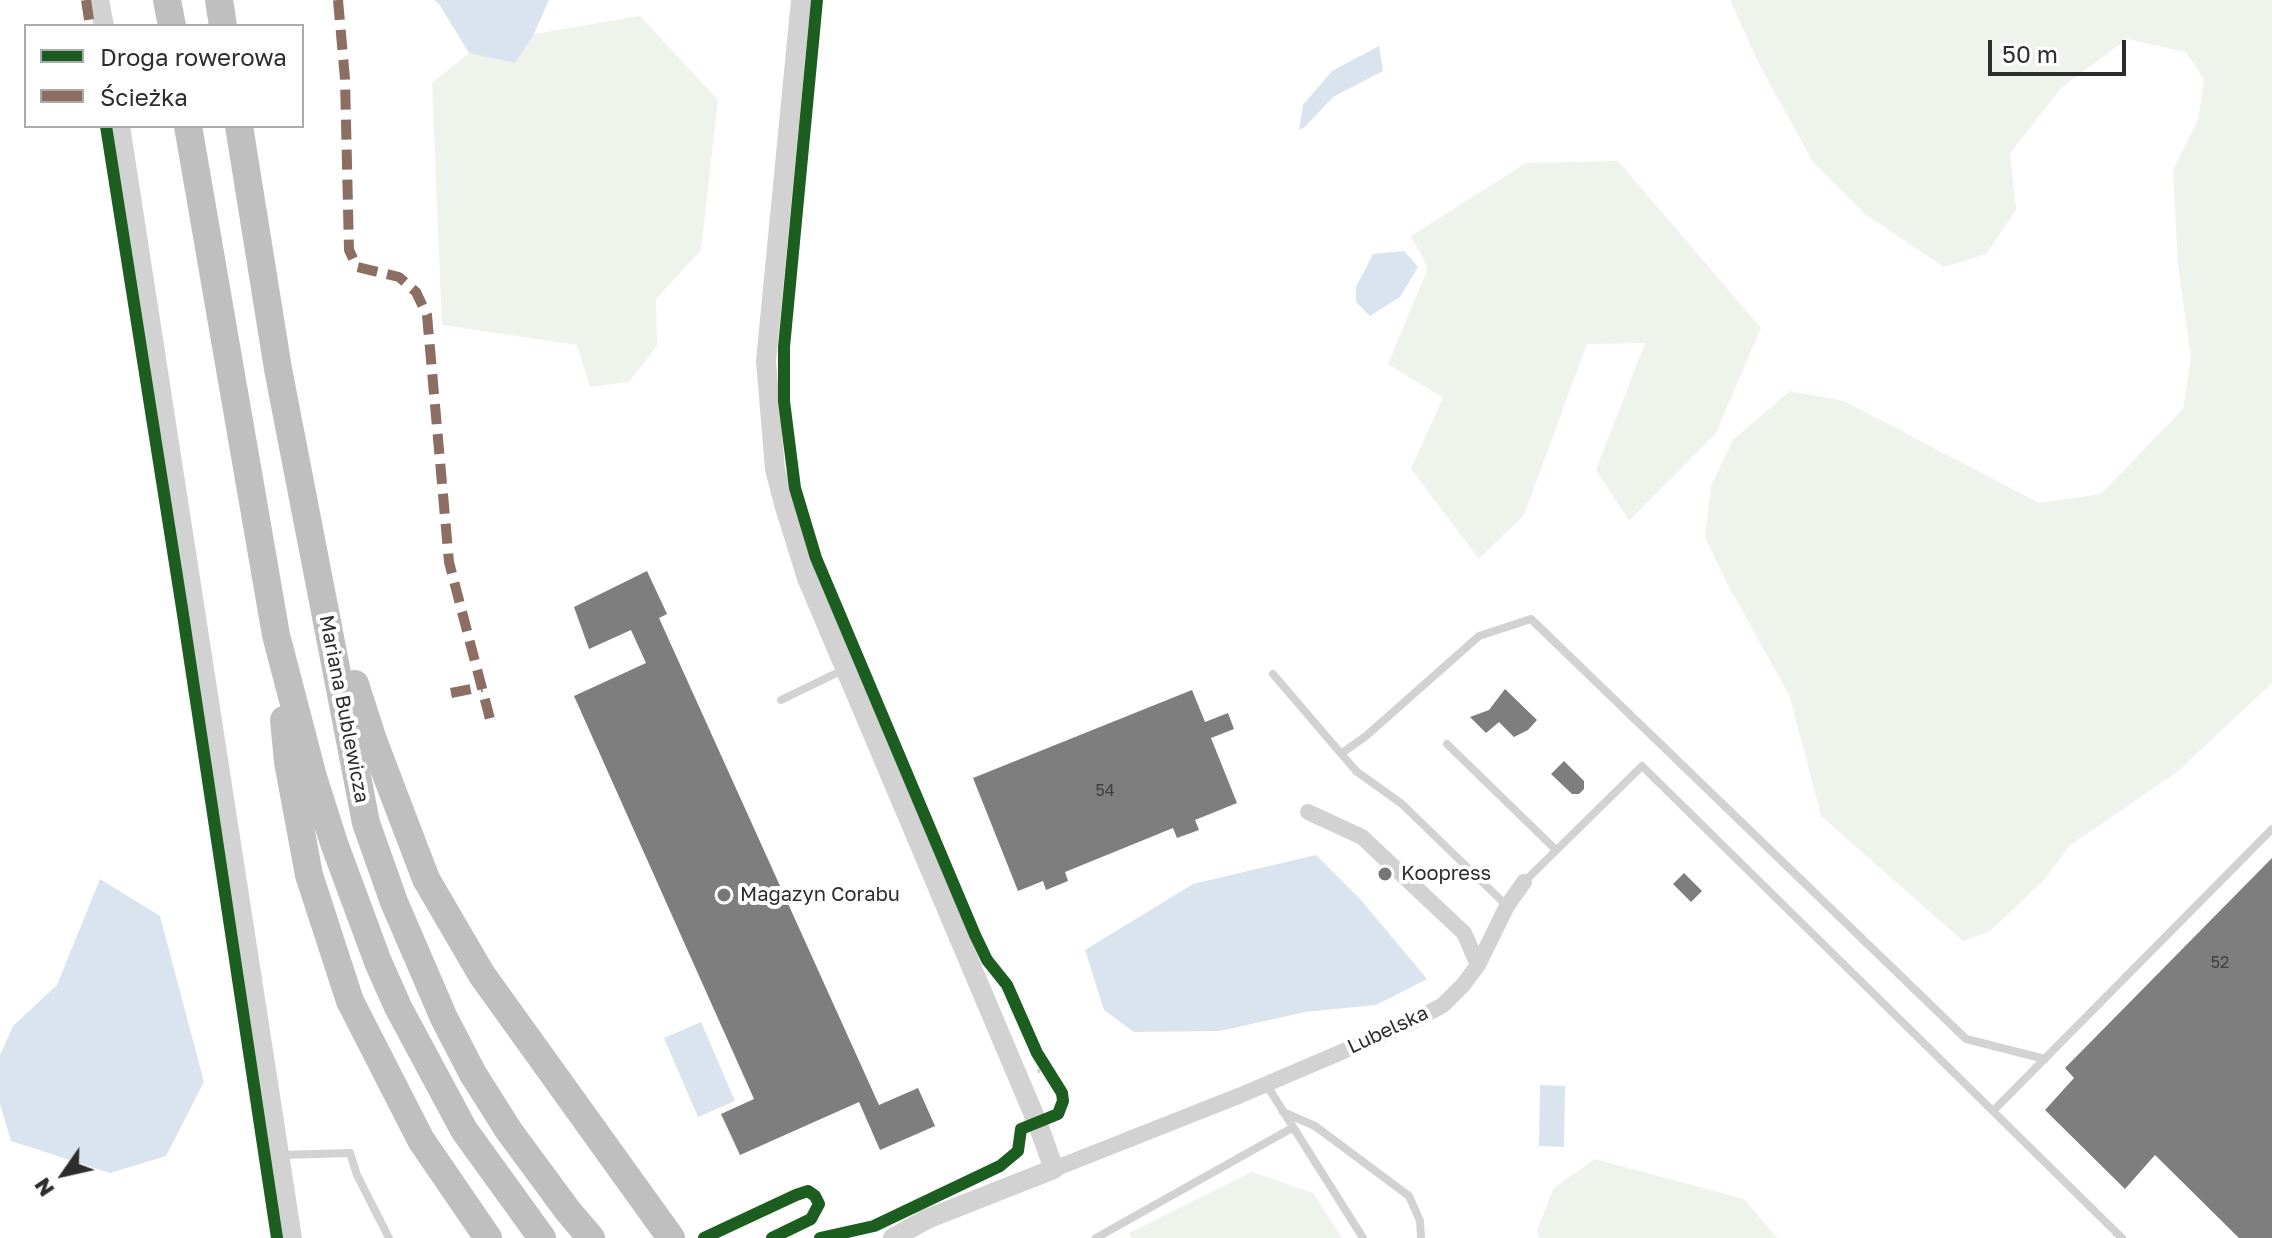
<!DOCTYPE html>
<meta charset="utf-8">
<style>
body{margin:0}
#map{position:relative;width:2272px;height:1238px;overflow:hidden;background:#fff;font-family:"Golos Text",sans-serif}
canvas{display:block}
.legend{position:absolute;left:24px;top:24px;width:280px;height:104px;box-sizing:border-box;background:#fff;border:2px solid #ababab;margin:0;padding:10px 14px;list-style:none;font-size:24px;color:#2d2d2d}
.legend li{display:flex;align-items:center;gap:16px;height:40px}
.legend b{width:40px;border:2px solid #ababab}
.north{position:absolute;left:24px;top:1134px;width:80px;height:80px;-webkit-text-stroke:6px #fff;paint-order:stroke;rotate:236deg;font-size:22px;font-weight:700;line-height:32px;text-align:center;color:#2d2d2d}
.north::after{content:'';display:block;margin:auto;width:28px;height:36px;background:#2d2d2d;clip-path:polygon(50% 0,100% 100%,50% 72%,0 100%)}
.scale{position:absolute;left:1988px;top:40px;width:138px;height:36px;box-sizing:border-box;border:4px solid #2d2d2d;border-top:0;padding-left:10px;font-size:24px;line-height:28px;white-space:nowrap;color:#2d2d2d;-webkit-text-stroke:6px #fff;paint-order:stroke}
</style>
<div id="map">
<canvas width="2272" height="1238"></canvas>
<ul class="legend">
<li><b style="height:10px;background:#1b5e20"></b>Droga rowerowa</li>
<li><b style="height:10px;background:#8d6e63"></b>Ścieżka</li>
</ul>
<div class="north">N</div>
<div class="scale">50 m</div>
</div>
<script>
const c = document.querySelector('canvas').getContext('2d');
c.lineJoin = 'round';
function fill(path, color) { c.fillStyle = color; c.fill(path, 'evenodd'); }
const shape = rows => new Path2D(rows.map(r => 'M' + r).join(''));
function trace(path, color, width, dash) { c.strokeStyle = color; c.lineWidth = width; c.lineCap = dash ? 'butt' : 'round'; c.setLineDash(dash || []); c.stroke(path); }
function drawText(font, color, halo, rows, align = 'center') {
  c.font = font + ' "Golos Text",sans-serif'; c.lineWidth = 8; c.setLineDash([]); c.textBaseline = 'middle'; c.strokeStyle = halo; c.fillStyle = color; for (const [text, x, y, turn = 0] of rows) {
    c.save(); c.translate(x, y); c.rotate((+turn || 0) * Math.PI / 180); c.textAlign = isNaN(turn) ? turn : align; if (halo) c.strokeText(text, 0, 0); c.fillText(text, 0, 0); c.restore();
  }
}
fill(shape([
 [1730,0,2272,0,2272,683,2177,772,2069,846,2045,879,1990,931,1963,941,1821,816,1790,697,1727,583,1705,537,1711,486,1733,440,1790,391,1844,401,2039,503,2101,494,2183,409,2191,359,2178,265,2173,170,2198,120,2204,79,2186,52,2127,39,2062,87,2010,153,2016,210,1986,254,1944,267,1865,214,1813,162,1760,66],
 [640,16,718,100,701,250,656,299,657,346,629,382,590,387,577,345,442,325,432,83,469,53,515,62,534,34],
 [1618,161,1761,328,1716,433,1629,521,1596,470,1645,343,1587,344,1524,515,1479,559,1411,469,1443,398,1388,364,1428,268,1411,236,1526,163],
 [1595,1159,1744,1199,1777,1238,1539,1238,1537,1230,1554,1188],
 [1252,1172,1313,1193,1342,1238,1132,1238,1129,1233]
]), '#eef3eb');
fill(shape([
 [434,0,549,0,534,34,515,63,469,53,439,4],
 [1379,46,1383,71,1333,97,1305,127,1299,130,1303,105,1332,71],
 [1404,251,1418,267,1400,297,1370,316,1356,302,1356,287,1373,254],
 [1316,855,1360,899,1427,979,1376,1005,1305,1012,1220,1031,1134,1032,1104,1010,1085,950,1193,884],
 [100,879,160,916,204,1082,166,1156,110,1173,11,1141,0,1104,0,1055,13,1026,57,985],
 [701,1022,735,1101,698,1117,664,1038],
 [1540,1085,1565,1086,1564,1147,1539,1146]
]), '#d9e4ef');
fill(shape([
 [647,571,667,614,659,618,879,1105,918,1088,935,1126,880,1150,859,1102,740,1155,721,1114,754,1099,574,696,646,663,631,630,589,649,574,607],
 [1505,689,1537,720,1528,730,1514,737,1499,722,1486,733,1470,717,1489,710],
 [1192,690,1205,722,1228,713,1234,729,1211,738,1237,803,1195,820,1199,830,1177,838,1173,828,1065,872,1068,881,1046,890,1043,881,1018,891,973,778],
 [1564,761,1584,781,1584,789,1579,794,1572,794,1551,774],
 [2272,858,2272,1238,2239,1238,2155,1155,2125,1189,2045,1110,2074,1078,2065,1068],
 [1684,873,1702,891,1691,902,1673,884]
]), '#7e7e7e');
trace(shape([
 [1037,1053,1039,1075],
 [848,1238,857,1231]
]), '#d2d2d2', 3, [4, 4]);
trace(shape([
 [1273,674,1356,771,1402,804,1507,906],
 [781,700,845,669],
 [1447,744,1556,850],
 [1342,753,1366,736,1479,636,1531,619,1966,1039,2045,1059],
 [1524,882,1642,766,2122,1238],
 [1266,1084,1363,1238],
 [1993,1111,2272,829],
 [1283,1112,1315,1126,1409,1196,1420,1221,1421,1238],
 [281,1155,350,1153,357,1175,389,1238],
 [1096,1238,1292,1128]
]), '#d2d2d2', 8);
trace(shape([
 [1308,812,1362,837,1464,933,1478,965],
 [1054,1169,1241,1095,1414,1021,1443,1005,1463,985,1478,965,1507,906,1524,882]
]), '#d2d2d2', 16);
trace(shape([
 [99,0,104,26],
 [801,0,766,361,775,469,784,504,807,578,1037,1122,1054,1169,927,1219,893,1238],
 [120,126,292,1238]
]), '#d2d2d2', 20);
trace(shape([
 [167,0,172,26],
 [219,0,223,26],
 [188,126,276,635,313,777,334,843,378,962,398,1007,464,1130,542,1238],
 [239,126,278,369,366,823,394,902,444,1018,473,1074,509,1131,568,1211,591,1238],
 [355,684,373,740,426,879,482,975,671,1238],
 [284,720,288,762,309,875,350,1001,421,1140,488,1238]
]), '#bfbfbf', 28);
trace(shape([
 [86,0,90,26],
 [338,0,345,79,349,250,357,267,399,277,416,292,427,315,449,562,490,719],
 [451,693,482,687]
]), '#8d6e63', 10, [20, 10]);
trace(shape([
 [817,0,784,347,784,401,795,488,816,558,975,935,987,960,1007,985,1037,1053,1062,1093,1063,1101,1058,1114,1021,1129,1018,1151,1000,1166,874,1226,820,1238],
 [106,126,182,608,277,1238],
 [704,1238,796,1195,808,1191,815,1196,819,1204,811,1219,772,1238]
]), '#1b5e20', 12);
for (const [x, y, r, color] of [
 [1385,874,8,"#767676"],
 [724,895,8,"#767676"]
]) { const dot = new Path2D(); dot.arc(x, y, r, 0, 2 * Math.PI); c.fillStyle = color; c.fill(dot); trace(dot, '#fff', 3); }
drawText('16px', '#414141', null, [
 ["54",1105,791],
 ["52",2220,963]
]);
drawText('20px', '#2d2d2d', '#fff', [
 ["Mariana Bublewicza",344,709,79],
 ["Lubelska",1388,1030,-25]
]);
drawText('20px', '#2d2d2d', '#fff', [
 ["Koopress",1401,874],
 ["Magazyn Corabu",740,895]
], 'left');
</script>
